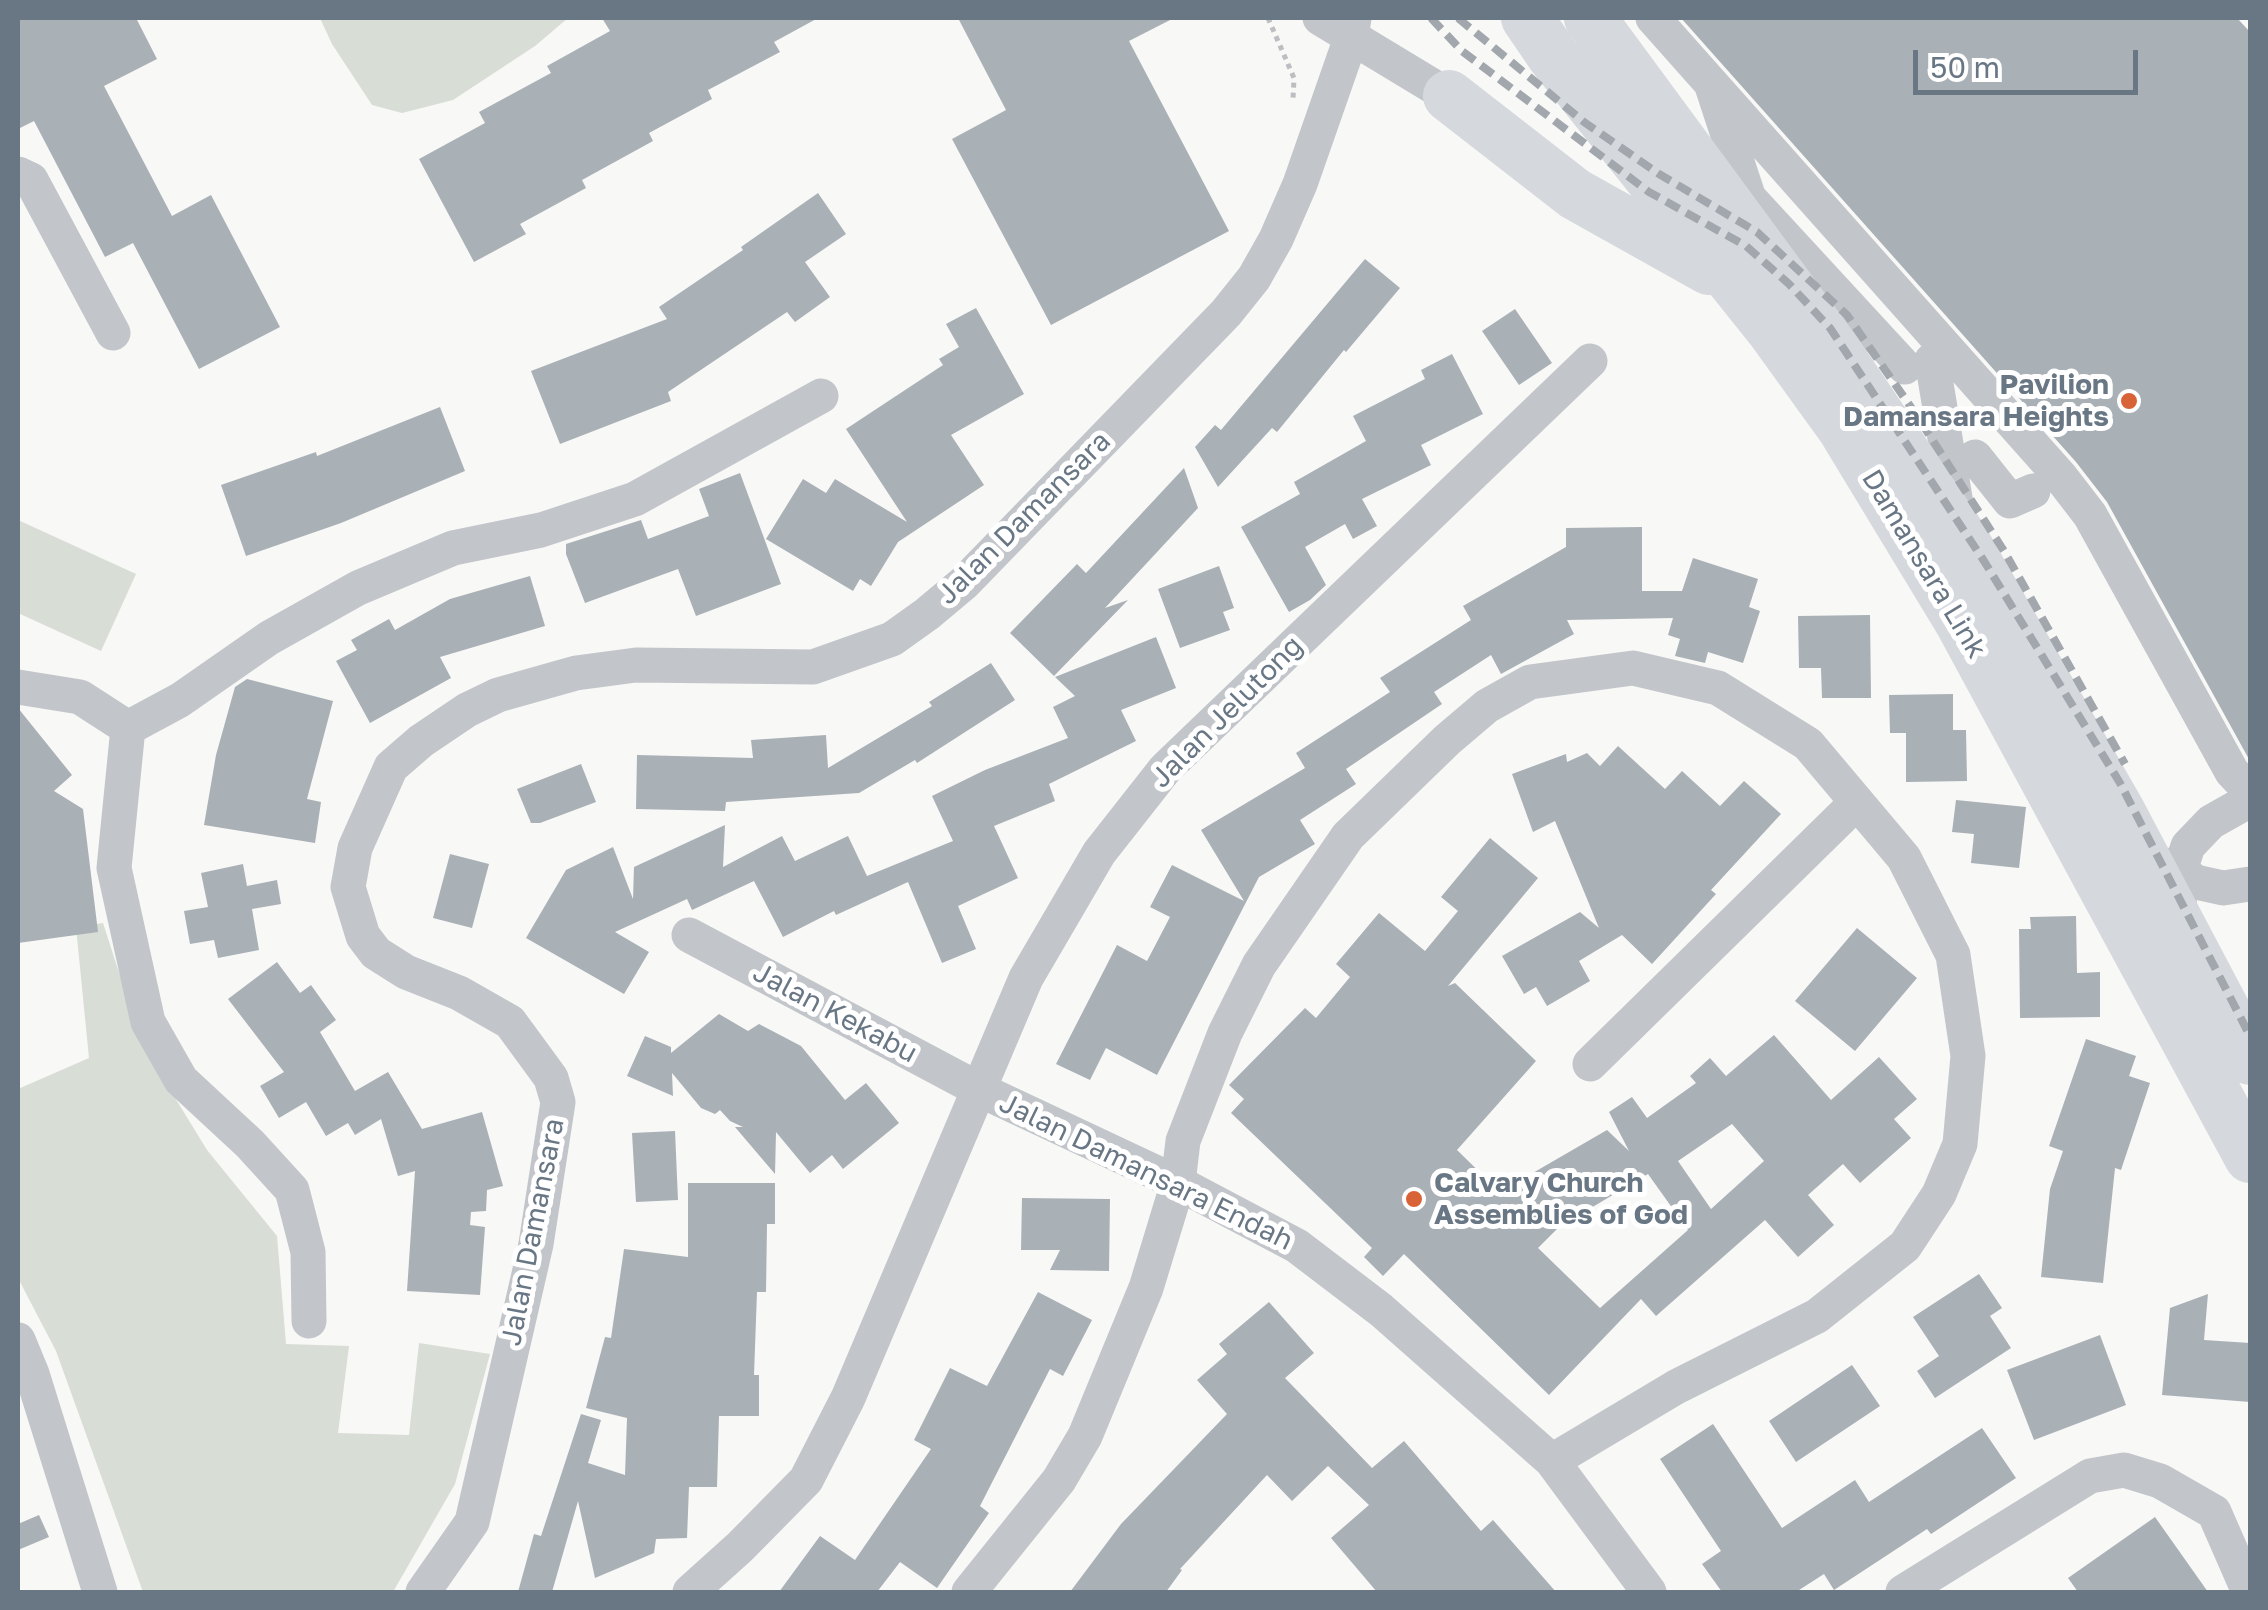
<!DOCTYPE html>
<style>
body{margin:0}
#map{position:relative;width:2268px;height:1610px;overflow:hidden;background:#f8f8f6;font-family:"Golos Text",sans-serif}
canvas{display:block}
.frame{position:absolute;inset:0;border:20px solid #697785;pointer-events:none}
.scale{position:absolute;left:1913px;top:50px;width:225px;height:45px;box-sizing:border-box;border:5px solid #697785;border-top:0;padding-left:12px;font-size:30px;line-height:35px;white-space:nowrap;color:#697785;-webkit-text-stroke:8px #fff;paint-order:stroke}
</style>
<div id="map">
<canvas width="2268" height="1610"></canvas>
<div class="frame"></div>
<div class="scale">50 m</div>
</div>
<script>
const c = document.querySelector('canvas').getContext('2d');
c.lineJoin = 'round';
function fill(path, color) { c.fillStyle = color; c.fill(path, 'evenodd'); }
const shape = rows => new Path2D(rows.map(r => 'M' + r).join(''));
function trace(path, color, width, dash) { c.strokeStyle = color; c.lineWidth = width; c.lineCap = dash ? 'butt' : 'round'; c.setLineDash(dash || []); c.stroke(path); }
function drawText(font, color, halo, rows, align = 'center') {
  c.font = font + ' "Golos Text",sans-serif'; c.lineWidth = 10; c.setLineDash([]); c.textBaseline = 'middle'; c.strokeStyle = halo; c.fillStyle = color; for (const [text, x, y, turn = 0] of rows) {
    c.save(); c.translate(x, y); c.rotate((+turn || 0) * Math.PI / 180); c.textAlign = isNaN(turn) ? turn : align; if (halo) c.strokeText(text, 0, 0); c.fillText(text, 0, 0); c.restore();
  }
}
fill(shape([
 [320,18,568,18,535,46,453,100,402,113,372,105,332,44],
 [18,520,136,574,101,651,18,613],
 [103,923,142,1044,207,1150,277,1236,286,1344,349,1346,338,1433,409,1435,419,1343,490,1354,455,1484,393,1592,143,1592,56,1351,18,1278,18,1089,89,1058,76,927]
]), '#d8ddd5');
fill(shape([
 [18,18,136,18,157,59,104,86,172,216,211,195,280,327,199,369,133,243,105,257,34,121,18,129],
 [602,18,818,18,774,42,780,52,708,90,712,99,649,133,653,141,582,180,586,188,520,224,526,234,474,262,419,159,485,123,479,112,551,73,547,66,610,31],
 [958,18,1174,18,1129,41,1229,231,1051,325,952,139,1006,110],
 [1681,18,2237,18,2250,32,2250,761,2107,502,2076,462],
 [818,193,846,234,805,262,830,297,795,322,787,312,668,392,671,401,560,444,531,371,667,319,659,307,743,250,741,247],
 [1365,259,1400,288,1346,352,1344,350,1277,432,1272,428,1218,487,1195,447,1215,425,1221,430],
 [976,308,1024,394,951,435,984,485,898,542,871,586,860,579,853,591,766,539,803,479,826,493,835,479,907,522,846,429,943,365,939,359,959,347,946,324],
 [1515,309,1552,363,1519,385,1482,331],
 [1452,354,1483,414,1421,445,1431,465,1362,499,1377,526,1353,539,1345,524,1305,547,1326,585,1310,600,1289,612,1241,527,1300,494,1294,482,1366,441,1353,416,1425,379,1421,370],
 [440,407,465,471,341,523,246,556,221,485,316,452,317,456],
 [1184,468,1198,508,1105,608,1128,600,1054,676,1010,633,1077,564,1086,573],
 [740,473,781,584,696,616,678,569,585,603,566,554,566,544,641,520,648,539,709,516,699,489],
 [1642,527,1642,591,1682,591,1693,558,1758,579,1749,607,1760,611,1743,663,1708,652,1705,663,1675,656,1680,639,1668,635,1673,618,1567,620,1574,634,1501,674,1491,655,1434,692,1442,704,1346,769,1356,784,1300,820,1315,844,1259,877,1157,1075,1106,1048,1090,1080,1056,1064,1117,945,1147,961,1170,917,1150,907,1172,865,1244,901,1201,830,1305,768,1296,753,1390,692,1380,678,1471,620,1463,606,1566,547,1566,528],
 [1219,566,1234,608,1223,612,1230,630,1180,648,1158,589],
 [530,576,545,626,440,657,451,678,370,723,336,661,357,650,351,640,389,619,395,630,450,599],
 [1870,615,1871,698,1822,698,1821,668,1799,668,1798,616],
 [1156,637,1176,688,1121,710,1136,741,1049,784,1055,801,994,826,1018,878,958,906,976,949,942,963,908,882,836,915,834,911,783,937,754,881,692,910,687,899,615,932,649,952,624,994,526,938,566,870,613,847,633,899,634,867,725,825,723,867,782,836,795,861,848,836,867,876,953,841,932,796,985,770,1068,738,1053,707,1075,696,1055,677],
 [991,663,1015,700,917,763,915,760,859,793,726,802,725,811,636,809,637,755,753,758,751,740,826,735,828,768,932,706,929,702],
 [247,679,333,701,307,799,321,802,315,843,204,825,216,755,235,687],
 [1953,694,1953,730,1966,730,1967,781,1906,782,1906,733,1890,733,1889,695],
 [18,708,72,775,54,791,83,809,98,932,18,943],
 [1618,746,1665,789,1682,771,1720,806,1744,781,1781,814,1711,890,1716,894,1652,964,1622,935,1579,961,1590,981,1547,1006,1536,987,1524,994,1502,956,1580,912,1599,928,1555,821,1533,832,1512,774,1566,754,1567,762,1587,753,1600,766],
 [581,764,596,802,540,823,531,823,517,789],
 [1956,800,2026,807,2019,868,1971,863,1974,834,1952,832],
 [1490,838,1538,878,1448,986,1455,983,1536,1061,1457,1150,1500,1192,1607,1130,1629,1151,1609,1112,1632,1097,1647,1118,1696,1083,1690,1076,1710,1058,1726,1076,1774,1035,1831,1100,1879,1057,1917,1099,1894,1119,1911,1138,1860,1183,1843,1164,1808,1195,1834,1225,1798,1257,1765,1220,1656,1316,1641,1299,1549,1395,1404,1254,1383,1276,1364,1257,1372,1248,1231,1113,1244,1099,1229,1085,1305,1008,1316,1018,1350,977,1336,964,1379,913,1425,951,1458,911,1441,897],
 [1732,1124,1764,1161,1711,1209,1678,1161],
 [1648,1174,1688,1230,1600,1308,1538,1248,1559,1227],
 [450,854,489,864,472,928,433,918],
 [243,864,247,886,277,880,281,904,252,909,259,950,218,958,214,940,190,944,184,911,208,907,201,873],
 [2076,916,2077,973,2100,972,2100,1017,2020,1018,2019,929,2031,929,2030,917],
 [1857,928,1917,978,1855,1051,1795,1001],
 [277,962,300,993,311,985,336,1020,320,1032,355,1091,388,1072,422,1129,482,1112,503,1186,487,1190,486,1211,471,1212,470,1225,485,1227,480,1295,407,1291,415,1171,398,1176,381,1119,355,1135,348,1123,326,1136,306,1102,279,1118,260,1086,284,1072,228,999],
 [719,1014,748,1031,759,1024,801,1046,845,1100,866,1083,899,1123,843,1169,832,1155,810,1173,776,1132,775,1174,735,1127,743,1127,730,1121,720,1110,715,1114,701,1108,672,1073,673,1096,627,1076,645,1036,671,1047,671,1053],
 [2086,1039,2136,1056,2129,1076,2150,1083,2121,1170,2115,1168,2103,1283,2041,1277,2050,1189,2063,1151,2049,1146],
 [675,1131,678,1200,636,1202,632,1133],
 [688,1183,775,1183,775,1224,767,1224,766,1292,757,1292,754,1375,759,1375,759,1416,719,1416,717,1487,689,1487,687,1538,656,1539,654,1553,595,1578,578,1501,552,1592,518,1592,534,1534,541,1536,581,1414,601,1420,588,1463,625,1475,627,1418,586,1408,605,1337,611,1338,624,1249,688,1257],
 [1022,1198,1110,1199,1109,1271,1050,1270,1060,1250,1021,1250],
 [1979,1274,2002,1308,1990,1316,2011,1348,1935,1398,1917,1371,1939,1356,1913,1317],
 [1038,1292,1092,1320,1063,1376,1050,1369,980,1506,989,1513,937,1588,900,1562,877,1592,779,1592,820,1536,855,1560,931,1449,914,1440,950,1368,987,1386],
 [2208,1294,2204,1340,2250,1343,2250,1402,2162,1395,2170,1308],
 [1269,1302,1314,1353,1285,1378,1372,1468,1404,1441,1481,1531,1493,1520,1556,1592,1377,1592,1331,1538,1369,1505,1328,1466,1292,1501,1267,1475,1180,1569,1182,1570,1166,1592,1070,1592,1121,1524,1227,1414,1197,1380,1227,1354,1219,1344],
 [2100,1335,2126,1405,2034,1440,2007,1370],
 [1852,1365,1880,1406,1796,1462,1769,1421],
 [1713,1424,1782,1528,1855,1480,1869,1502,1982,1428,2016,1478,1931,1534,1927,1529,1834,1590,1824,1574,1796,1592,1722,1592,1702,1564,1721,1551,1660,1459],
 [39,1515,49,1537,18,1550,18,1524],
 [2155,1517,2208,1592,2078,1592,2068,1578]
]), '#a9b0b6');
trace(shape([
 [1268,18,1294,78,1293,99]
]), '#bcbec1', 5, [5, 5]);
trace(shape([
 [1320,18,1449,96],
 [1653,18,2060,476,2090,515,2232,772,2250,791],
 [1712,86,1757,223],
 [18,174,31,180,113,333],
 [1750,199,1905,367],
 [1932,360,1959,522],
 [1975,457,2010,501,2033,491],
 [18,687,80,697,128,728],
 [128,728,180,700,269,638,358,588,453,548,541,530,635,499,821,396],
 [128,728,114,868,148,1022,181,1080,250,1144,292,1190,308,1252,309,1321],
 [2170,865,2196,882,2223,888,2250,884],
 [2180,915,2178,877,2188,846,2211,822,2250,800],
 [689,935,980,1090,1178,1183,1297,1246,1381,1310,1552,1461,1649,1592],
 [1590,1064,1857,802],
 [18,1340,32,1374,100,1592],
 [423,1592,472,1522,536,1244,558,1102,551,1078,510,1022,459,993,406,972,376,953,363,936,348,887,355,848,391,767,421,741,467,710,498,695,576,673,636,665,813,667,892,639,927,614,964,583,1226,313,1254,278,1276,239,1300,184,1351,38,1354,18],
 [690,1592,740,1547,806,1480,848,1398,1026,978,1099,853,1165,769,1590,361],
 [969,1592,1059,1480,1085,1436,1146,1288,1178,1183,1183,1141,1225,1033,1259,965,1348,836,1447,740,1487,706,1530,682,1633,668,1718,688,1808,744,1904,858,1953,955,1968,1056,1960,1144,1939,1194,1905,1246,1817,1316,1676,1387,1552,1461],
 [1903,1592,2090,1476,2124,1470,2160,1481,2214,1512,2249,1592]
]), '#c2c5c9', 35);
trace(shape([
 [1527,18,1553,56,1773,331,1843,428,1960,621,2250,1157],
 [1590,18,1838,355,1962,538,2119,811,2250,1059],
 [1449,96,1575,194,1709,269]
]), '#d5d9dd', 52);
trace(shape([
 [1431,18,1462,51,1649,192,1746,246,1789,284,1830,328,1984,561,2120,783,2250,1036],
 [1458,18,1584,122,1659,174,1757,232,1847,315,1915,413,2004,551,2125,764]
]), '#a1a7ad', 8, [15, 8]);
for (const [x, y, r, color] of [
 [2129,401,10,"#d86336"],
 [1414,1199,10,"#d86336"]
]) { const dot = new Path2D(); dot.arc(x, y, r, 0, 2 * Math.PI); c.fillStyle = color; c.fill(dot); trace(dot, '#fff', 4); }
drawText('bold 28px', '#697785', '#fff', [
 ["Pavilion",2109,385],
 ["Damansara Heights",2109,417],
 ["Calvary Church",1434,1183,"left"],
 ["Assemblies of God",1434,1215,"left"]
], 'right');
drawText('28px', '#697785', '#fff', [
 ["Jalan Damansara",1024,518,-45],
 ["Damansara Link",1924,564,59],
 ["Jalan Jelutong",1227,712,-45],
 ["Jalan Kekabu",835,1013,28],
 ["Jalan Damansara Endah",1146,1172,26],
 ["Jalan Damansara",533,1232,-79]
]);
</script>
